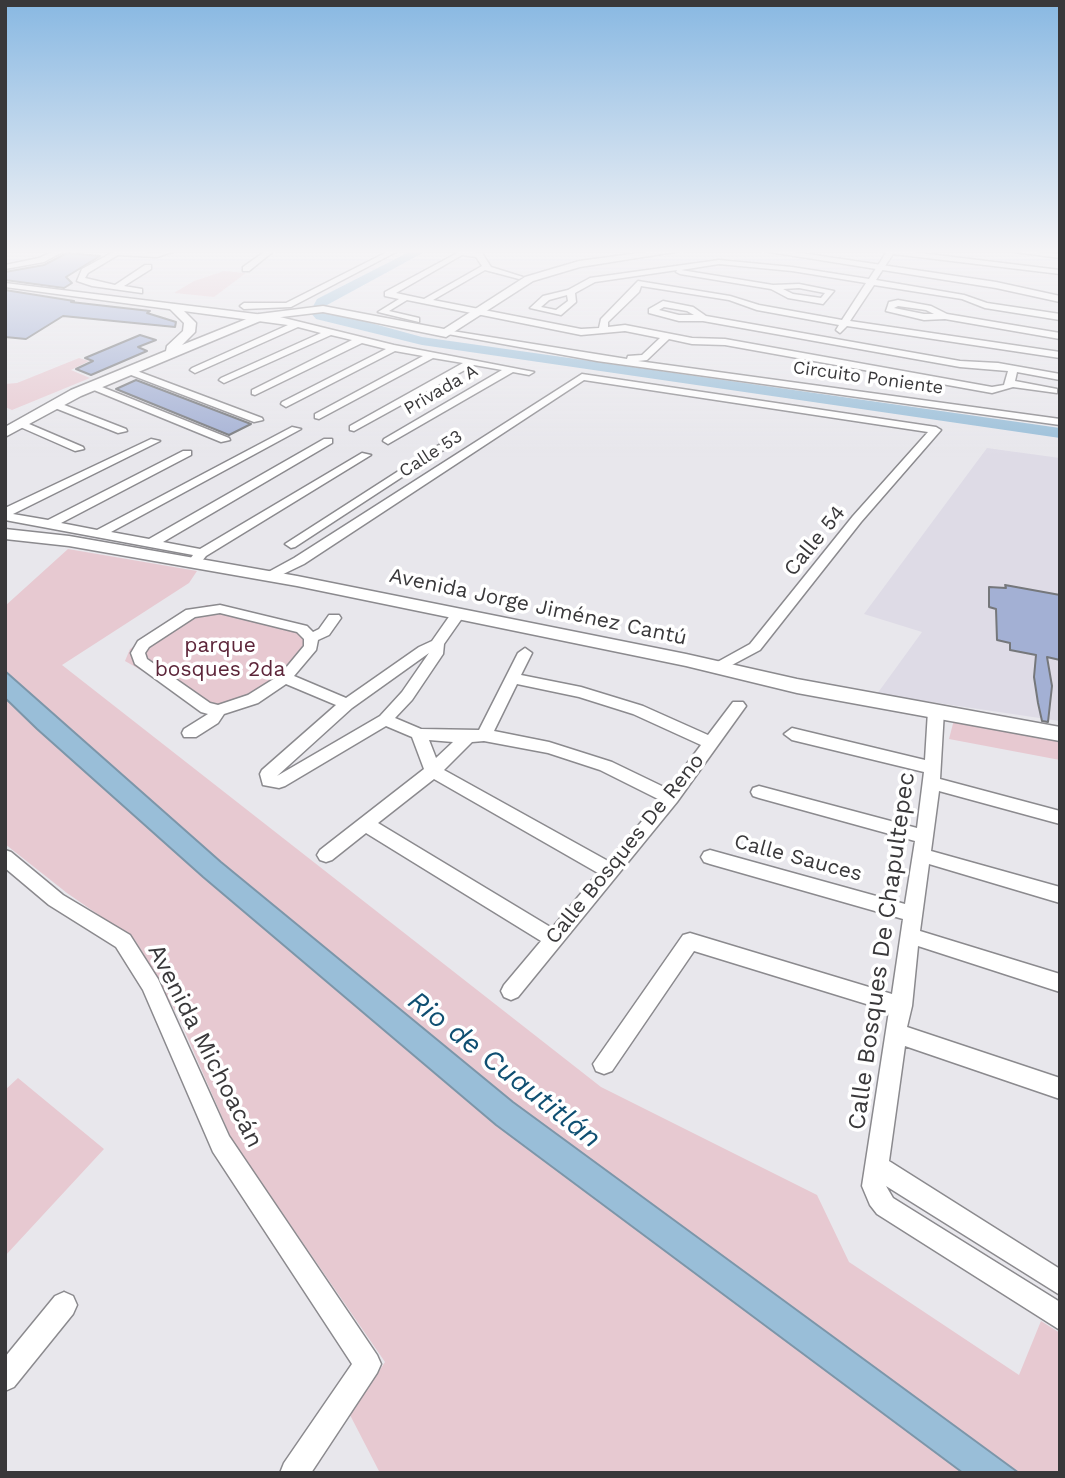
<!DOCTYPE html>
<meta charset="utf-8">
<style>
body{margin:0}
#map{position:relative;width:1065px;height:1478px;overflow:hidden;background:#e8e7ec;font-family:"Work Sans",sans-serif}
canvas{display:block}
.frame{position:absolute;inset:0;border:7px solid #39383a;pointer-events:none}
</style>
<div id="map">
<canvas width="1065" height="1478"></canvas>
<div class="frame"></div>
</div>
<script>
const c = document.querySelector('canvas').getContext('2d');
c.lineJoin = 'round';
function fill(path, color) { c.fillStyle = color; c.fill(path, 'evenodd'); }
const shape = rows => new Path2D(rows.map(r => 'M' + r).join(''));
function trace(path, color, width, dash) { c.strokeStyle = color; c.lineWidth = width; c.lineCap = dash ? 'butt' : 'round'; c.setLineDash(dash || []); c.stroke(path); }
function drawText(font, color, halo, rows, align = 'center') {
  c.font = font + ' "Work Sans",sans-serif'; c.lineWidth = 7; c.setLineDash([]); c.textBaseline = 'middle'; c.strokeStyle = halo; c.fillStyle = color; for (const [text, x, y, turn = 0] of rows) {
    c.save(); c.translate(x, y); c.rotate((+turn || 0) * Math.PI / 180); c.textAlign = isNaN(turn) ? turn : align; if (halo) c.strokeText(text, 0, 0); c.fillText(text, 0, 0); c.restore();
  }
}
fill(shape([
 [987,448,1060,458,1060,721,877,694,922,632,864,614]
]), '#dedbe6');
fill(shape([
 [224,271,246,273,214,297,174,293,194,281],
 [79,358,89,361,71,370,90,378,12,410,5,407,5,384,17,383],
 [68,549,197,571,189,583,62,665,601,1087,817,1195,849,1262,1019,1375,1041,1321,1060,1333,1060,1473,380,1473,350,1415,385,1362,232,1140,179,1018,135,940,67,893,5,844,5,606],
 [207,605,289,627,305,636,308,650,299,662,259,694,211,710,125,661,130,649,182,614],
 [955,716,1060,735,1060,760,949,739],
 [18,1078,104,1149,5,1256,5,1090]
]), '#e7c9d1');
const water = shape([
 [5,671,221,862,513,1102,1019,1473,963,1473,496,1125,203,877,37,729,5,698,5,671]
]);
fill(water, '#99bed8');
trace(water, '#7c96a9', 2);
fill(shape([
 [413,250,428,250,327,305,323,310,422,337,1060,428,1060,438,422,345,316,319,310,312,317,299,413,250]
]), '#99bed8');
const building = shape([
 [67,253,100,256,66,277,72,283,64,288,5,280,5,272,44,265,67,253],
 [5,290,74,301,71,302,150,311,147,313,176,322,175,327,63,316,26,339,5,337,5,290],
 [140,335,156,340,138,347,147,351,91,375,76,369,93,361,85,358,140,335],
 [136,380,251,424,229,435,116,389,136,380],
 [1005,585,1060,595,1060,660,1047,657,1052,686,1048,722,1042,721,1038,703,1034,677,1036,655,1010,650,1010,643,997,640,996,609,989,607,989,587,1006,588,1005,585]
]);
fill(building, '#a3b0d4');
trace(building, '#75777b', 2);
const minor = shape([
 [56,250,66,250,44,262,5,269,5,265,39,258,56,250],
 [117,250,157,253,178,250,157,257,118,255,88,273,85,278,115,285,145,265,151,265,151,269,124,286,142,289,142,293,92,286,77,281,82,269,117,250],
 [267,250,275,250,249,271,243,271,243,267,267,250],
 [391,250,400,250,291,307,244,309,240,306,244,303,286,303,391,250],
 [875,250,896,250,1060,270,1060,274,893,254,876,280,964,295,987,303,1060,314,1060,320,985,308,962,299,874,285,850,321,1060,352,1060,358,847,326,840,333,836,330,839,325,757,310,729,300,641,286,639,292,608,322,608,327,625,325,692,338,725,339,992,387,1004,385,1008,371,960,367,703,321,679,321,649,313,649,309,663,301,693,307,706,316,960,361,998,363,1060,374,1060,380,1017,372,1015,381,1057,389,1057,393,1013,387,992,393,725,345,692,344,669,339,647,360,638,361,1060,419,1060,425,597,361,442,333,446,330,627,359,628,356,642,355,660,338,625,331,581,335,407,300,389,311,419,318,419,322,378,312,399,299,385,296,385,292,461,251,482,253,491,267,523,277,519,279,485,270,433,300,581,329,599,328,601,319,638,281,730,296,759,305,842,320,866,283,792,271,719,264,681,270,773,285,799,284,834,291,823,304,788,298,771,289,680,274,676,272,677,270,595,282,575,293,576,302,561,315,530,308,543,296,568,290,590,278,719,260,792,267,869,279,886,253,875,250],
 [462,255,476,257,482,266,424,299,396,293,462,255],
 [799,288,825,293,821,298,793,294,783,289,799,288],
 [567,295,568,301,556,310,541,307,549,300,567,295],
 [664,307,687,311,694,315,679,315,659,310,664,307],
 [1011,250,1060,254,1060,258,1015,252,1011,250],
 [5,283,280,317,394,345,534,372,529,375,513,372,388,444,383,441,384,439,502,370,474,365,354,431,350,430,350,426,463,363,433,358,319,419,315,418,315,414,423,356,395,351,286,407,281,404,282,402,386,349,362,343,255,395,252,394,252,390,352,340,331,335,224,383,219,380,221,378,321,333,298,327,195,373,190,370,192,368,288,325,5,287,5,283],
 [898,300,931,306,947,314,1060,333,1060,339,945,319,924,320,886,311,889,302,898,300],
 [898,306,926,310,934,314,924,314,894,308,898,306],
 [129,368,262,418,263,420,254,422,126,373,124,371,129,368],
 [582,374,936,427,941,430,861,522,760,650,717,673,712,671,710,668,712,665,750,644,853,516,928,432,584,380,304,564,273,579,268,580,261,576,294,558,582,374],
 [92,383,229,438,230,440,221,442,89,388,87,386,92,383],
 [54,401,126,429,127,431,118,433,50,406,49,404,54,401],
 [22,421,83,447,84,449,75,451,18,426,17,424,22,421],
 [292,427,301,429,111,532,149,539,324,439,332,439,332,443,163,542,200,549,362,453,371,455,206,556,198,566,188,566,187,563,193,555,5,520,5,508,151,439,160,441,13,514,48,520,183,451,191,451,191,455,61,523,97,530,292,427],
 [439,445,448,447,295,547,291,548,285,544,439,445],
 [220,605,307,626,313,632,319,629,329,615,339,615,341,618,329,635,318,640,316,650,294,676,346,698,419,647,432,641,453,611,463,611,465,614,444,644,443,654,412,700,395,718,421,729,479,730,518,653,525,648,532,653,521,675,581,687,643,706,708,735,733,702,743,702,746,706,677,802,518,997,511,1000,504,997,501,991,504,985,541,941,366,833,332,860,326,862,320,860,317,855,320,850,424,769,412,737,386,726,285,786,279,788,263,785,260,774,262,770,336,705,286,684,258,703,224,714,218,723,196,737,184,737,182,733,184,729,208,714,201,712,135,664,131,653,138,641,186,610,220,605],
 [220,613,297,632,304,639,304,646,280,675,248,695,218,705,210,703,147,659,145,653,149,647,195,617,220,613],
 [429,653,402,692,380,716,277,776,352,708,429,653],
 [517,684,579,697,633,714,701,745,668,789,612,762,549,742,494,731,517,684],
 [429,740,453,742,436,758,429,740],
 [484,741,548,753,600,770,660,800,608,861,444,770,472,742,484,741],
 [434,779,598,873,552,928,378,823,434,779],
 [936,706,944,711,940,779,1060,811,1060,824,939,791,931,851,1060,887,1060,903,929,864,920,931,1060,974,1060,992,918,946,912,1006,907,1027,1060,1078,1060,1099,905,1046,889,1161,1060,1269,1060,1295,886,1186,893,1198,1060,1302,1060,1330,877,1214,870,1205,862,1186,889,1011,694,951,612,1071,604,1074,596,1071,593,1064,683,935,690,933,892,994,903,919,710,864,704,862,701,857,704,852,710,850,905,904,915,841,759,798,753,796,751,792,753,788,759,786,917,828,924,772,792,740,784,734,792,728,925,760,928,711,936,706],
 [5,850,11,852,63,895,130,935,158,979,229,1136,377,1355,381,1364,377,1373,311,1473,280,1473,284,1463,352,1364,213,1152,143,990,116,947,49,905,5,868,5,850],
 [64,1292,73,1296,77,1305,73,1314,14,1387,5,1391,5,1357,55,1296,64,1292]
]);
const major = shape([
 [661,250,687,250,580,267,533,281,446,337,323,312,265,319,81,396,5,437,5,427,71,390,166,351,167,346,183,331,184,323,170,309,170,305,178,305,196,323,195,332,182,345,259,314,323,306,444,329,525,277,579,261,661,250],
 [757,250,781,250,996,282,1060,296,1060,302,996,288,757,250],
 [5,529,69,536,297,576,686,654,797,679,1060,727,1060,741,797,693,686,666,297,586,69,546,5,539,5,529]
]);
trace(minor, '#8b8a8e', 3);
trace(major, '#8b8a8e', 3);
fill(minor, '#fff');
fill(major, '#fff');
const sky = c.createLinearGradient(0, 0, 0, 457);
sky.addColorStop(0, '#88b8e2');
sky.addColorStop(0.55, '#f5f4f6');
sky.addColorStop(1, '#f5f4f600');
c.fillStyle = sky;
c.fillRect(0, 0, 1065, 457);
drawText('18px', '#39383a', '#fff', [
 ["Circuito Poniente",868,378,8],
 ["Privada A",441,390,-30],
 ["Calle 53",431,454,-33]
]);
drawText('21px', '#39383a', '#fff', [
 ["Calle 54",815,541,-51],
 ["Avenida Jorge Jiménez Cantú",538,607,12],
 ["Calle Bosques De Reno",625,849,-51],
 ["Calle Sauces",798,858,15]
]);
drawText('21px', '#5c2539', '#fff', [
 ["parque",220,646],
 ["bosques 2da",220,670]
]);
drawText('24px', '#39383a', '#fff', [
 ["Calle Bosques De Chapultepec",882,951,-82],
 ["Avenida Michoacán",205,1046,63]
]);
drawText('italic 28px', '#0f4f72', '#fff', [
 ["Rio de Cuautitlán",504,1070,38]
]);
</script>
